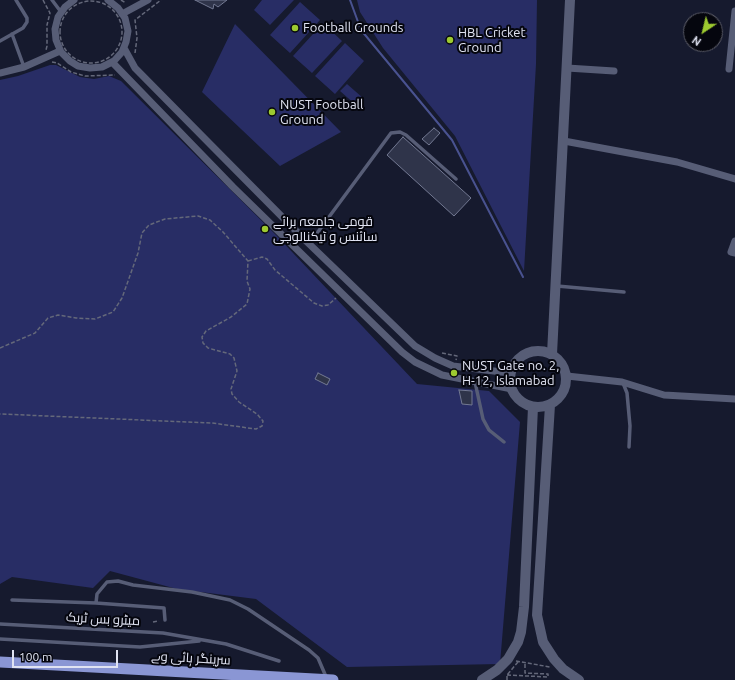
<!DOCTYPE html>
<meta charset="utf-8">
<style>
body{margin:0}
#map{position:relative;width:735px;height:680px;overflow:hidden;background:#161a2e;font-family:Ubuntu,sans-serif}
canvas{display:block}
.north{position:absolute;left:683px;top:12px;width:40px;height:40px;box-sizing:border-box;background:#05060e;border:1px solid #5d5e69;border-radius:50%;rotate:215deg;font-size:11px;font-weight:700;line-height:16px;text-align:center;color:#e0e3f2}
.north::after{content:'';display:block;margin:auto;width:14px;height:18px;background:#9dca30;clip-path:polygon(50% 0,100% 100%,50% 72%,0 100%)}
.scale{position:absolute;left:12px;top:650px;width:106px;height:18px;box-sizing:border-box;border:2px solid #e0e3f2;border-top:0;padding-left:5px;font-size:12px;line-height:14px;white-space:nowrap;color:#e0e3f2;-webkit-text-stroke:3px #05060e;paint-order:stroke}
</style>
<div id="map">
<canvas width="735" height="680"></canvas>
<div class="north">N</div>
<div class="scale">100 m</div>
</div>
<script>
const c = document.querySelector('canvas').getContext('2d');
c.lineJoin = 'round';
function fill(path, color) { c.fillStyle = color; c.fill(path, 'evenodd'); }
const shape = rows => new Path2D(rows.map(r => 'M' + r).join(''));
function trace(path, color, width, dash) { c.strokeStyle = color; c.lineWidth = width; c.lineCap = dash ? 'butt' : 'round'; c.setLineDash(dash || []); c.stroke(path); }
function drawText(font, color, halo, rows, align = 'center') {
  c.font = font + ' Ubuntu,Cairo,sans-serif'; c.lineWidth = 4; c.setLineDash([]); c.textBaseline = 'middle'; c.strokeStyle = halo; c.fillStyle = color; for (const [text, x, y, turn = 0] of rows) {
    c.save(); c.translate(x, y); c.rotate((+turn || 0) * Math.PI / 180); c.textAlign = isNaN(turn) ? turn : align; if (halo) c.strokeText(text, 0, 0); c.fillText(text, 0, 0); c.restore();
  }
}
fill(shape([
 [262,0,294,0,270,25,254,10],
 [357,0,537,0,536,64,524,271,455,136,383,48,360,12],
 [300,2,320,20,290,53,270,35],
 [323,23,342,41,312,73,293,56],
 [235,24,341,132,280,166,202,92],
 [345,43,364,61,335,94,315,76],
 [50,65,56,65,80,77,94,79,109,76,121,81,276,235,417,384,489,391,520,422,500,664,347,667,256,599,177,589,110,571,93,588,12,577,0,584,0,80,18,76],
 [347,84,363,98,356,105,340,91]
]), '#282d65');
trace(shape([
 [350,0,361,30,452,140,523,277]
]), '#495290', 2);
const building = shape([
 [195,0,227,0,218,7,214,4,213,9,195,0],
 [434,128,440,133,429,145,422,139,434,128],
 [403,137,471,198,454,216,387,155,403,137],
 [318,373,330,379,327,385,315,379,318,373],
 [459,390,472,391,472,405,462,404,459,390]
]);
fill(building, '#2f344a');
trace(building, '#737992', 1);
trace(shape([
 [43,0,50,13,47,25,47,46,46,50],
 [121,0,126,3],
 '60 32a31 31 0 1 1 62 0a31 31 0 1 1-62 0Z',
 [135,53,137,38,135,20,161,0],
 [52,62,57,63,71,72,85,76,115,75],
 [248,261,262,257,267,259,275,270,314,303,322,306,328,305,336,298],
 [0,348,35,333,48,318,58,315,76,318,95,319,113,312,122,298,138,253,142,233,149,225,165,219,198,216,210,220,223,232,248,261,247,281,250,289,247,304,231,317,206,331,202,337,203,343,208,348,230,354,234,358,237,371,231,389,232,394,239,402,257,414,263,421,262,426,256,429,212,423,0,414],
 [442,353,457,356,456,360],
 [153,622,159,621],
 [516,661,550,667],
 [507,675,548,677,548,674,525,673,525,662],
 [507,680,507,675,518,662]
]), '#64687a', 1.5, [4, 2]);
trace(shape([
 [52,0,61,12],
 [12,34,24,67],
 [0,41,23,28,27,22,27,18,16,0],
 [309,244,391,133,400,132,406,135,456,179],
 [557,286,624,292],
 [475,382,483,419,489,430,504,442],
 [623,383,627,393,630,426,629,447],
 [12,600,96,603],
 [165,620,164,608,96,603,97,594,107,582,118,581,133,585,192,592,230,600,248,609,309,650,318,658,327,679],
 [0,624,163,633,226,644,279,661],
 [0,639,140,647,199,641]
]), '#575d76', 3.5);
trace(shape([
 [74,0,65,7,58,17,55,29,56,40,61,52,70,61,78,66,90,68,102,67,114,61,122,52,126,42,128,31,125,18,118,8,108,0],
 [122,14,148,0],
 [124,48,135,68,209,143,303,238,415,346,435,358,453,366,510,373],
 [112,62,233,187,402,352,415,362,442,375,512,389],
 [567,68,614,71],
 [729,69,735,11],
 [0,73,24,67,60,51],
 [564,141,677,162,735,179],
 [735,241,731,252,735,253],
 [567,376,622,382,664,395,735,399]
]), '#575d76', 7);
trace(shape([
 '510 379a28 28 0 1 1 56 0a28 28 0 1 1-56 0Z',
 [552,354,570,0],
 [550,405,537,615,543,642,554,659,563,669,579,680],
 [482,680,497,670,508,659,518,642,521,632,524,607,533,407]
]), '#575d76', 10);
trace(shape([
 [0,662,333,680]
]), '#8a96d4', 11);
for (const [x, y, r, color] of [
 [295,28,4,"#9dca30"],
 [450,40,4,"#9dca30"],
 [272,112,4,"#9dca30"],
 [265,229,4,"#9dca30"],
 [454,373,4,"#9dca30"]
]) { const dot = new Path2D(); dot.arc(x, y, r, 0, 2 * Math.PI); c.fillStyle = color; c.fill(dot); trace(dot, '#05060e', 1.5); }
drawText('13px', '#e0e3f2', '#05060e', [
 ["Football Grounds",303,28],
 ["HBL Cricket",458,33],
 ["Ground",458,48],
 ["NUST Football",280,105],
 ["Ground",280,120],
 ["قومی جامعہ برائے",273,222],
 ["سائنس و ٹیکنالوجی",273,237],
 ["NUST Gate no. 2,",462,366],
 ["H-12, Islamabad",462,381]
], 'left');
drawText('13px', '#e0e3f2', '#05060e', [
 ["میٹرو بس ٹریک",103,619,3],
 ["سرینگر ہائی وے",191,658,3]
]);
</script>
